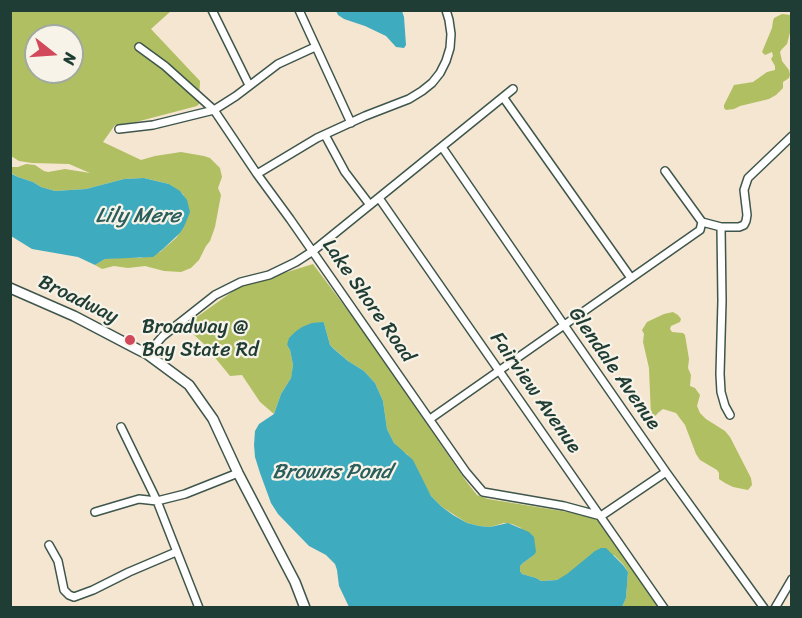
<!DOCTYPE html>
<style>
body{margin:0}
#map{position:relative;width:802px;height:618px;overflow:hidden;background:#f5e6d1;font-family:Sriracha,sans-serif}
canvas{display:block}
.frame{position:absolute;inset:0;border:12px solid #1f3d34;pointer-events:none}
.north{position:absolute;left:24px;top:24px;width:60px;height:60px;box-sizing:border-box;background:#f7f3e8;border:2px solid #a1aaa0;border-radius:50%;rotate:107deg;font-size:16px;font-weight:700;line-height:24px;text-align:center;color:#1f3d34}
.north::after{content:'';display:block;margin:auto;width:21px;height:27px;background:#d1495b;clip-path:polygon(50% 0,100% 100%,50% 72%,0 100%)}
</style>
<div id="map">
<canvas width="802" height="618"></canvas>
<div class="frame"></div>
<div class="north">N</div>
</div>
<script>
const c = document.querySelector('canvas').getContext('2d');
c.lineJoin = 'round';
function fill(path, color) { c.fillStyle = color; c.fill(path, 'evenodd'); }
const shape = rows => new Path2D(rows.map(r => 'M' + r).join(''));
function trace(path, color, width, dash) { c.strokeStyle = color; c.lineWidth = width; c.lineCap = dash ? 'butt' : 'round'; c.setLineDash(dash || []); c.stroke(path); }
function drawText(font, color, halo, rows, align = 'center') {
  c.font = font + ' Sriracha,sans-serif'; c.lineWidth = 4.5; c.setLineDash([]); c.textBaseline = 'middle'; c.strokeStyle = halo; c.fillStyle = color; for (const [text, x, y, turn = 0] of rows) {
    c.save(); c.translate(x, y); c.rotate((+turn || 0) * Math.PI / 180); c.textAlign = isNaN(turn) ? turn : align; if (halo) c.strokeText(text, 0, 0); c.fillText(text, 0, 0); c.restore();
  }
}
fill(shape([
 [11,11,171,11,151,29,200,81,199,104,197,106,136,122,115,125,103,142,141,160,155,156,181,152,204,156,210,158,220,168,222,177,218,188,221,195,215,227,210,241,206,246,199,260,191,268,181,272,164,271,145,266,128,268,114,266,102,269,95,265,105,259,127,257,140,258,160,252,176,238,184,227,189,209,183,194,169,184,144,178,124,179,86,189,55,191,41,187,33,182,18,177,11,173,11,167,18,167,26,164,35,165,44,171,48,172,65,169,90,173,69,164,32,163,19,161,11,156],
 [36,36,72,36,72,72,36,72],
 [782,14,791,15,791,29,787,44,782,49,780,52,782,61,789,70,790,75,789,78,783,82,783,88,776,95,769,99,740,106,734,109,726,110,724,108,724,105,734,85,753,82,767,72,775,70,775,66,771,59,773,56,772,52,765,55,762,52,772,28,773,21,774,18],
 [313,264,358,324,466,481,477,495,488,499,568,512,594,518,604,525,660,607,622,607,626,598,628,572,623,564,614,555,557,580,541,581,536,578,522,574,520,571,520,566,523,563,534,555,521,528,512,524,504,523,490,527,479,526,467,523,442,507,431,496,407,454,400,450,394,443,387,429,383,401,375,383,364,371,348,361,330,345,324,323,322,322,287,345,290,350,293,365,292,373,291,378,281,394,274,414,260,402,242,375,230,376,203,343,184,326,239,287],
 [673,312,678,315,681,319,680,322,671,326,670,329,672,332,683,333,685,335,689,359,688,368,691,375,690,386,695,388,700,395,697,406,700,413,706,419,725,431,730,437,751,478,752,485,748,490,733,487,725,483,719,479,719,473,717,470,700,460,696,454,685,425,676,413,663,409,659,412,652,419,651,417,649,368,643,342,644,334,642,330,647,322,664,314]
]), '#b0bf62');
fill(shape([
 [336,11,402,11,404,17,406,45,404,48,396,47,386,36,365,26,344,19,338,15],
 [10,173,18,177,33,182,41,187,55,191,86,189,124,179,144,178,152,180,169,184,180,191,187,200,190,212,184,227,180,233,163,249,153,257,105,259,95,265,78,257,32,249,11,236],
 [323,322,324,323,330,345,334,349,348,361,364,371,375,383,383,401,387,429,394,443,413,460,431,496,442,507,453,515,467,523,479,526,490,527,508,523,529,532,534,537,536,552,534,555,523,563,520,566,520,571,522,574,536,578,541,581,557,580,567,574,595,551,601,548,606,548,623,565,628,572,626,598,622,607,349,607,339,586,337,570,335,564,326,555,309,546,278,514,271,503,260,473,255,457,254,445,255,431,259,424,274,414,281,394,291,378,293,365,290,350,287,345,289,338,295,332,302,327,312,323]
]), '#3fabbe');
const street = shape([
 [212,10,249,85],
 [299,10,351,123],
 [139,47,165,66,214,110,257,174,290,219,466,472,483,492,564,506,601,516,666,472],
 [503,97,631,278],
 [119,129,153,125,214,110,236,96,278,64,315,47],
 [325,135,345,172,370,205],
 [442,147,564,325,666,472,764,608],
 [665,171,702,222],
 [257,174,317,138,365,116,409,99,422,91,432,83,440,73,446,61,450,48,451,34,449,20,446,10],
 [379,198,664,608],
 [721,227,722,301,720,374,721,392,725,406,730,415],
 [147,354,163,336,215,295,241,282,269,275,296,262,313,251,513,89],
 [430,419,700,230,702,222,721,227,739,227,744,225,746,221,747,215,744,190,748,178,792,136],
 [121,427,157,501,199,608],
 [95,512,139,499,157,501,185,494,238,473],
 [49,545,58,561,64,590,69,595,74,597,93,590,129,572,176,552],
 [775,608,792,579]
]);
const secondary = shape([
 [10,288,74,316,137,349,147,354,189,385,213,419,238,473,295,582,305,608]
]);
trace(street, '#3f564c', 10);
trace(secondary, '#3f564c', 12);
trace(street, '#fff', 7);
trace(secondary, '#fff', 9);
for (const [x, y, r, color] of [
 [130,340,6,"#d1495b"]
]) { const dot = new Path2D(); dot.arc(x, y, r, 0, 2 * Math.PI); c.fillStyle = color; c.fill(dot); trace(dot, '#f7f3e8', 2); }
drawText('20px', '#1f3d34', '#f7f3e8', [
 ["Broadway",78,300,26],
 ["Lake Shore Road",368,301,55],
 ["Glendale Avenue",614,369,55],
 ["Fairview Avenue",535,393,55]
]);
drawText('20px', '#1f3d34', '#f7f3e8', [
 ["Broadway @",142,328],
 ["Bay State Rd",142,351]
], 'left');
drawText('italic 21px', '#295e5d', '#f7f3e8', [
 ["Lily Mere",138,217],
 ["Browns Pond",332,473]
]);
</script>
